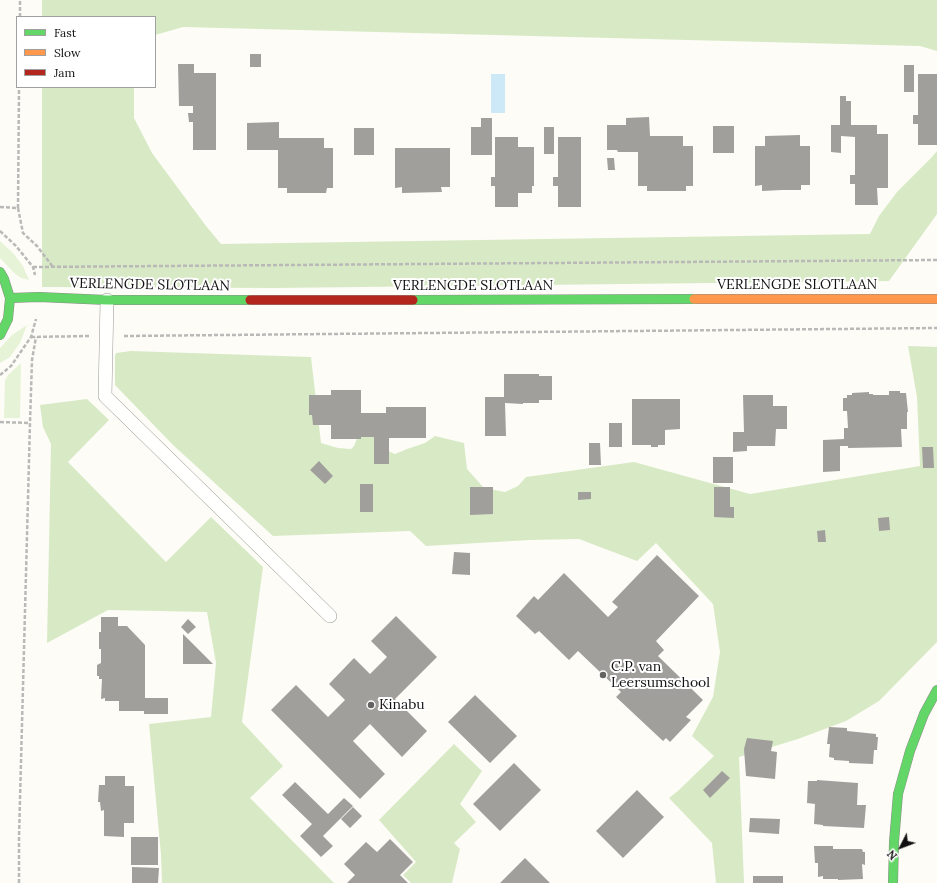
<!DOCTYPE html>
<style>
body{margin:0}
#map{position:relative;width:937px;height:883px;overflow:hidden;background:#fdfcf7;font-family:Lora,serif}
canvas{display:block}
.legend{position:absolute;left:16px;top:16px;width:140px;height:72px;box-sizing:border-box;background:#fff;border:1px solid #a0a0a0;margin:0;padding:5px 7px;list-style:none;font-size:12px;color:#111}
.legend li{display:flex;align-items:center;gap:8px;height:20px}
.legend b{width:20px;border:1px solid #a0a0a0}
.north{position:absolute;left:881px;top:827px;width:40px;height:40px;-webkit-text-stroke:3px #fff;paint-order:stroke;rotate:228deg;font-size:11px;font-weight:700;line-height:16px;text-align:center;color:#111}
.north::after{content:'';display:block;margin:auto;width:14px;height:18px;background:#111;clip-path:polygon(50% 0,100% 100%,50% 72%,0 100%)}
</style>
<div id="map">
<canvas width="937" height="883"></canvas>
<ul class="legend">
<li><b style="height:5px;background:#63d668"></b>Fast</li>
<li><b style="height:5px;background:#ff974d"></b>Slow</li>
<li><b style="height:5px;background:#b3261e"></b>Jam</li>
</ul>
<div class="north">N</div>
</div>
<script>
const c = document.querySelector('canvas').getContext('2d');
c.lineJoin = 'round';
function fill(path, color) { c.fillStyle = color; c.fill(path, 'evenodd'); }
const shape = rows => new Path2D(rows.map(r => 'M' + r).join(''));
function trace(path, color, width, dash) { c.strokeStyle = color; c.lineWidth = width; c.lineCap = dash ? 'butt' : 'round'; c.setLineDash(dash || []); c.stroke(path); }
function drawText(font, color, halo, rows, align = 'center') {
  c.font = font + ' Lora,serif'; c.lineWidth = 4; c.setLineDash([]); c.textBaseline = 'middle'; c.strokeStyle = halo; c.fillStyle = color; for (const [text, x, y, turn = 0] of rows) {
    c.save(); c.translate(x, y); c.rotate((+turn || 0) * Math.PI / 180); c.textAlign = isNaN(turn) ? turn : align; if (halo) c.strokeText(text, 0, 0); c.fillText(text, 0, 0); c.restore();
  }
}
fill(shape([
 [0,241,13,253,23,266,29,280,21,278,14,273,0,258],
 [27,325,20,343,10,357,0,363,0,348,12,335],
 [21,363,20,418,4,418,5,380,8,375]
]), '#e7f3d7');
fill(shape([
 [42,0,937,0,937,51,920,46,183,27,155,35,155,17,42,17],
 [42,87,134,87,134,118,152,153,206,226,221,244,870,234,879,216,897,192,932,157,937,151,937,214,889,281,274,288,42,287],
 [908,346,937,347,937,642,879,701,846,721,798,739,739,757,744,883,716,883,712,843,669,798,679,790,714,756,692,736,713,697,720,652,713,604,656,543,637,561,579,539,530,540,426,546,410,531,273,536,173,445,115,385,115,356,116,353,131,351,311,357,321,443,338,448,351,449,354,446,358,436,374,433,383,449,395,454,407,449,425,443,435,436,464,443,467,469,484,488,505,492,518,486,526,477,634,462,750,494,920,466,917,397],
 [87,399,109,420,68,462,166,562,211,517,263,567,242,722,283,766,250,798,334,883,162,883,161,855,149,724,211,717,216,663,207,612,108,610,47,643,51,444,43,427,40,405],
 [454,744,482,771,460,804,476,822,454,843,460,849,452,883,411,883,403,875,416,862,379,820]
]), '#d8eac5');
fill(shape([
 [491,74,505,74,505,113,491,113]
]), '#cde8f7');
fill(shape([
 [250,54,261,54,261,67,250,67],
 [178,64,194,64,194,73,216,73,216,150,193,150,193,122,189,122,188,113,193,113,193,106,179,106],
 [904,65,914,65,914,92,904,92],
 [918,74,937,74,937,145,918,145,918,124,913,124,913,115,918,115],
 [840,96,846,96,846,101,851,101,851,125,877,125,877,134,888,134,888,188,877,188,878,205,855,205,855,184,850,184,850,175,855,175,855,137,841,136,841,153,831,152,831,125,840,125],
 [649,117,650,136,683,136,683,146,693,146,693,186,686,186,686,191,647,191,647,186,638,186,638,152,618,152,617,150,607,150,607,125,626,125,626,118],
 [481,118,492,118,492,155,471,155,471,127,481,127],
 [279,122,279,138,324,138,324,148,333,148,333,188,327,188,326,193,287,193,287,188,278,188,278,150,247,150,247,123],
 [713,126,734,126,734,153,713,153],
 [544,127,554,127,554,154,544,154],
 [354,128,374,128,374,155,354,155],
 [800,135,800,146,810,146,810,185,801,185,801,190,782,190,762,191,762,185,755,186,755,146,765,146,765,136],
 [495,137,518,137,518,147,534,147,534,186,532,186,532,193,518,193,518,207,495,207,495,186,491,186,491,177,495,177],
 [558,137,581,137,581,207,558,207,558,186,553,186,553,177,558,177],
 [395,148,450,148,450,187,441,187,442,192,402,193,402,187,395,188],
 [607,158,614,158,615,170,608,170],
 [504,374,539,374,539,376,552,376,552,400,539,400,539,403,523,403,523,404,505,403,506,436,485,436,485,397,504,397],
 [331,390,361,390,361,413,386,413,386,407,426,407,426,438,389,438,389,464,374,464,374,437,361,437,361,439,331,439,331,425,313,425,312,415,309,415,309,395,331,395],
 [889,391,900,391,900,393,906,393,908,412,907,412,907,429,901,429,902,447,848,448,848,446,840,446,840,471,823,472,823,440,844,439,844,428,848,428,847,411,843,411,843,398,847,398,847,395,852,395,852,393,869,392,869,394,873,394,873,395,889,395],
 [743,395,773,395,773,406,787,406,787,429,776,429,775,446,747,446,747,451,733,452,733,432,744,432],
 [632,399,680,399,680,429,665,430,665,445,658,445,658,447,651,447,651,445,632,445],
 [609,423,622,423,622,447,609,447],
 [589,443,600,443,601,465,589,465],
 [922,447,933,447,934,468,923,468],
 [713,457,733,457,733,483,713,483],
 [319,461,333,476,325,484,310,470],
 [360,484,373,484,373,512,360,512],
 [470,487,493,487,493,514,470,515],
 [714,487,730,487,730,507,734,507,734,518,714,517],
 [578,492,591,492,591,499,578,500],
 [889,517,890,530,879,531,878,518],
 [825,530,826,542,818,542,817,531],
 [454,552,470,553,470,575,452,574],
 [657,555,699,596,656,641,664,650,658,656,703,700,686,717,691,720,670,742,666,738,663,741,616,697,621,692,578,651,569,660,539,631,535,634,516,616,534,596,538,600,564,573,608,617,618,607,612,602],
 [396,616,437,657,395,699,427,731,402,757,370,724,353,741,385,774,360,799,271,710,296,685,328,717,345,700,329,684,354,658,370,674,387,657,371,641],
 [101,617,118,617,118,626,127,626,145,645,145,698,168,698,168,714,144,714,144,711,119,711,119,701,105,701,105,698,101,699,102,679,99,679,99,676,97,676,97,665,101,663,101,649,99,649,99,632,101,632],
 [188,619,196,627,188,634,181,627],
 [183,634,213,664,183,664],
 [475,695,517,736,490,763,448,722],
 [829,727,847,728,847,731,876,734,876,737,878,737,877,750,874,750,873,764,849,763,849,761,834,760,834,758,829,757,830,744,827,744],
 [747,738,773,741,771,751,777,752,775,779,746,776,744,749],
 [514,763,541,790,500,831,473,804],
 [722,771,730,778,710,798,703,790],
 [105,776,125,776,125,786,134,786,134,823,124,823,124,837,104,836,104,810,101,811,100,802,98,802,99,785,105,785],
 [817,780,858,783,857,805,866,805,864,828,823,826,823,825,814,824,815,804,807,803,808,781,817,781],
 [295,782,328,814,344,798,353,806,323,836,333,846,321,857,300,836,312,824,282,795],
 [637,790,664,817,623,858,596,831],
 [353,807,362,816,350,828,341,819],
 [750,818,780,819,779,834,749,832],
 [131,837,158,837,158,865,131,865],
 [390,839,413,862,400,875,408,883,347,883,355,875,344,864,366,842,377,852],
 [814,846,833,846,833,849,862,849,863,852,865,852,865,865,862,864,863,879,838,880,838,879,823,879,823,876,818,877,818,863,815,863],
 [525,858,550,883,500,883],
 [132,867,159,868,158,883,132,883],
 [753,876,783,876,783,883,753,883]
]), '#a19f9c');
const lane = shape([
 [107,300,105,396,330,616]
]);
const fast = shape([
 [0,272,4,279,10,298,8,319,0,335],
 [10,298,39,297,107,300,250,300],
 [413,300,694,299],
 [893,883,894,842,898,794,910,751,924,714,937,690]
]);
const slow = shape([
 [694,299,937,299]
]);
const jam = shape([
 [250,300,413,300]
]);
trace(lane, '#979795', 14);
trace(fast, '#8e8d8b', 10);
trace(slow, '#8e8d8b', 10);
trace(jam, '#8e8d8b', 10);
trace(shape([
 [20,17,20,0],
 [0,207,18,208,19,87],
 [18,208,23,233,37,246,53,267],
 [0,231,16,246,33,267,35,275],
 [33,267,937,260],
 [124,336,937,328],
 [31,337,89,336],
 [0,375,11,366,31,337,36,319],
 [0,422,30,423],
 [19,883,19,837,30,423,32,360,36,337]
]), '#b9b9b8', 2.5, [4, 2]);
trace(lane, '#fffffe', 13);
trace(fast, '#63d668', 9);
trace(slow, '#ff974d', 9);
trace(jam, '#b3261e', 9);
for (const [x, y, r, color] of [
 [603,675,4,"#646362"],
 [371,705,4,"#646362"]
]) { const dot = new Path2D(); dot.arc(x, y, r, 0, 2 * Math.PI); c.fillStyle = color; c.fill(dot); trace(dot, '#fff', 1.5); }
drawText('14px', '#111', '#fff', [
 ["VERLENGDE SLOTLAAN",150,285,1],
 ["VERLENGDE SLOTLAAN",797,285],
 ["VERLENGDE SLOTLAAN",473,286]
]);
drawText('14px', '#111', '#fff', [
 ["C.P. van",611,667],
 ["Leersumschool",611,683],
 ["Kinabu",379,705]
], 'left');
</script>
